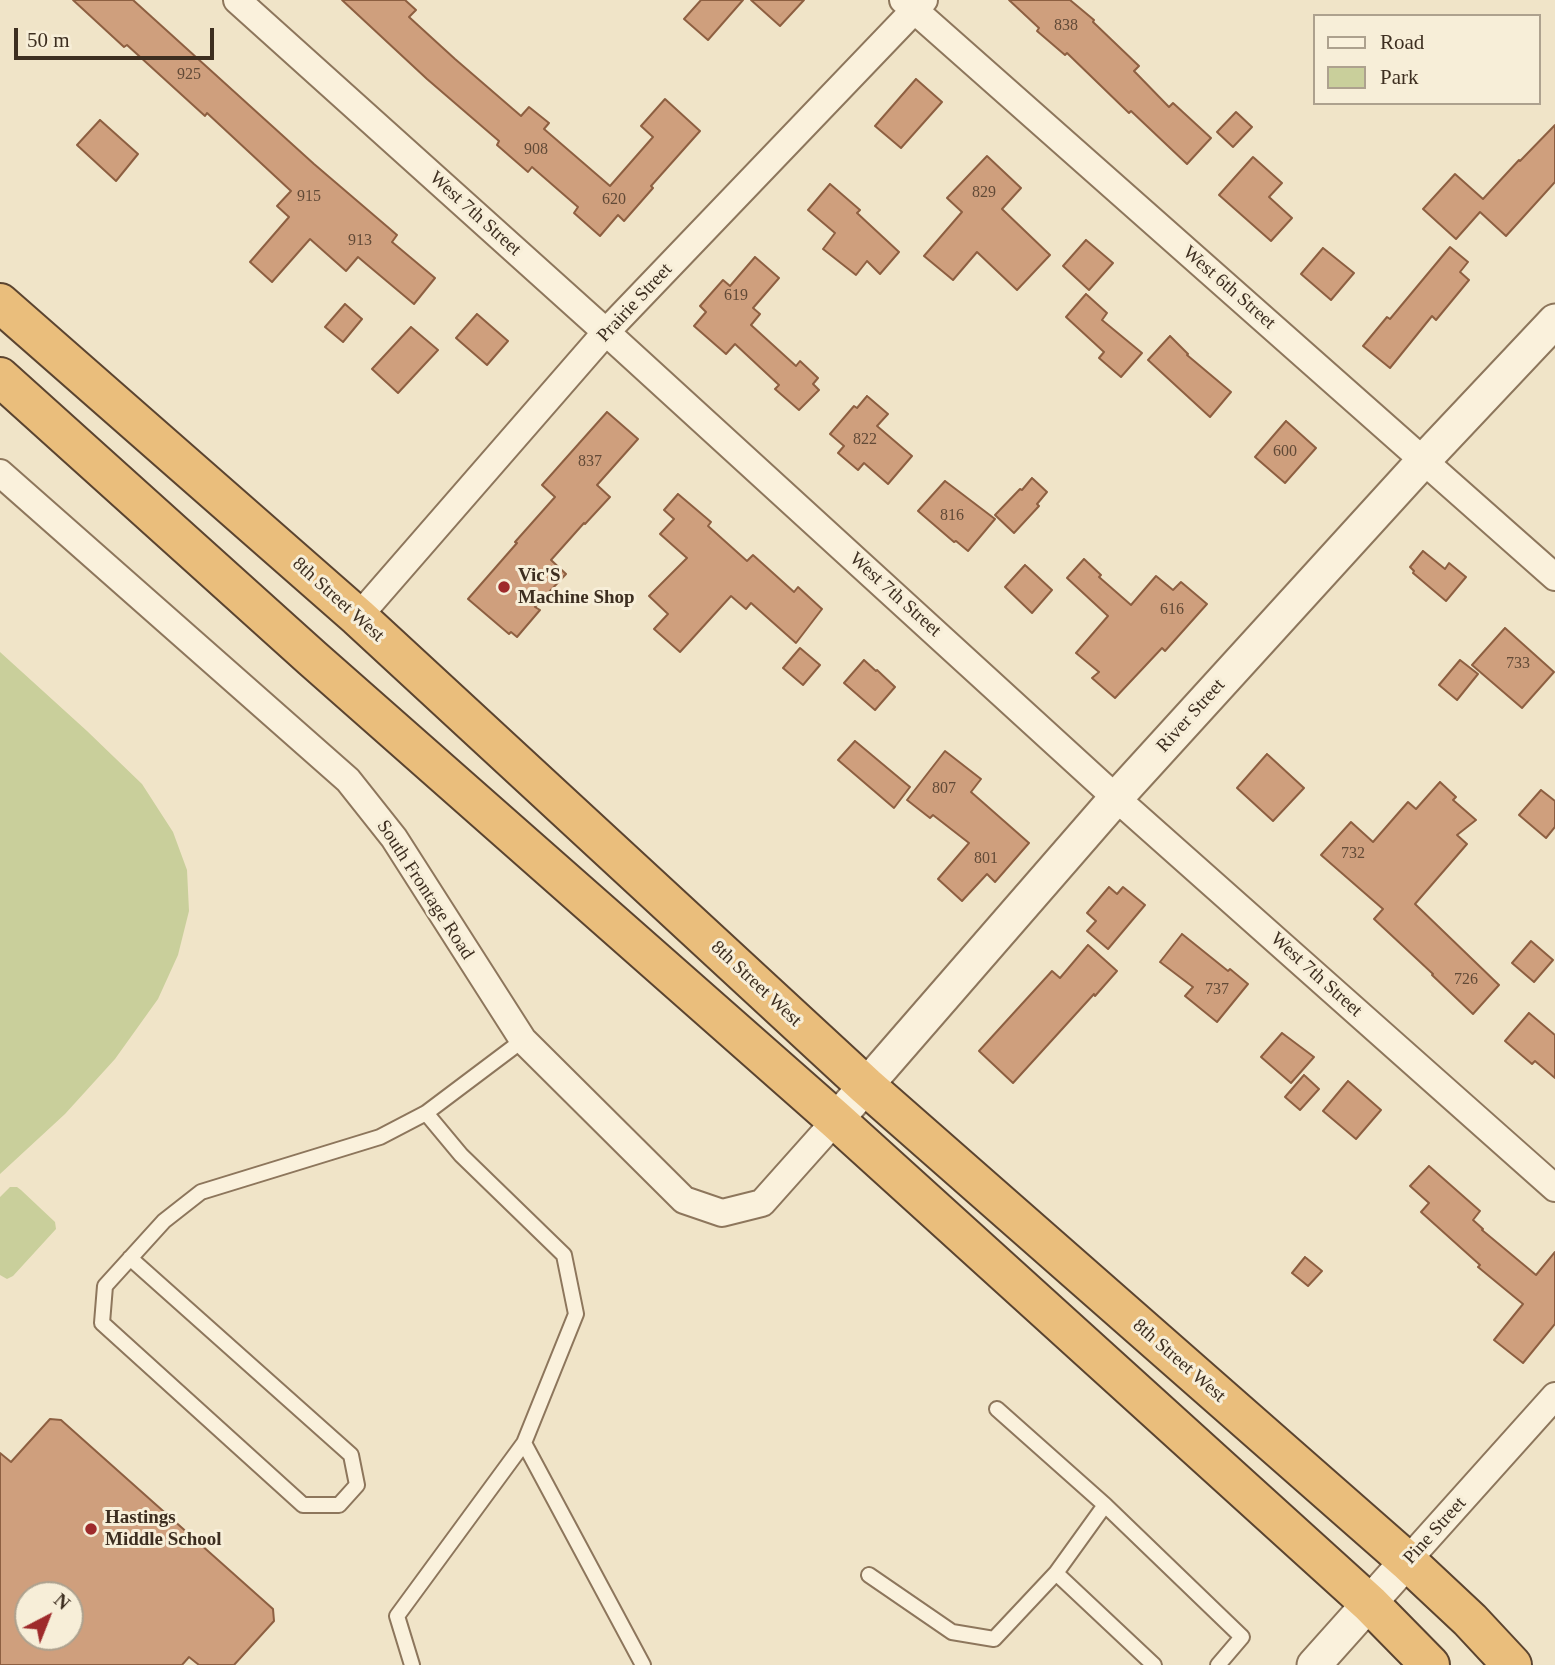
<!DOCTYPE html>
<style>
body{margin:0}
#map{position:relative;width:1555px;height:1665px;overflow:hidden;background:#f0e4c8;font-family:"Times New Roman",serif}
canvas{display:block}
.legend{position:absolute;left:1313px;top:14px;width:228px;height:91px;box-sizing:border-box;background:#f7eed8;border:2px solid #ada18e;margin:0;padding:9px 12px;list-style:none;font-size:21px;color:#3d2e20}
.legend li{display:flex;align-items:center;gap:14px;height:35px}
.legend b{width:35px;border:2px solid #ada18e}
.north{position:absolute;left:14px;top:1581px;width:70px;height:70px;box-sizing:border-box;background:#f7eed8;border:2px solid #ada18e;border-radius:50%;rotate:42deg;font-size:19px;font-weight:700;line-height:28px;text-align:center;color:#3d2e20}
.north::after{content:'';display:block;margin:auto;width:24px;height:32px;background:#9e2a2b;clip-path:polygon(50% 0,100% 100%,50% 72%,0 100%)}
.scale{position:absolute;left:14px;top:28px;width:200px;height:32px;box-sizing:border-box;border:4px solid #3d2e20;border-top:0;padding-left:9px;font-size:21px;line-height:24px;white-space:nowrap;color:#3d2e20;-webkit-text-stroke:5px #f7eed8;paint-order:stroke}
</style>
<div id="map">
<canvas width="1555" height="1665"></canvas>
<ul class="legend">
<li><b style="height:9px;background:#faf1dc"></b>Road</li>
<li><b style="height:19px;background:#c9cf9b"></b>Park</li>
</ul>
<div class="north">N</div>
<div class="scale">50 m</div>
</div>
<script>
const c = document.querySelector('canvas').getContext('2d');
c.lineJoin = 'round';
function fill(path, color) { c.fillStyle = color; c.fill(path, 'evenodd'); }
const shape = rows => new Path2D(rows.map(r => 'M' + r).join(''));
function trace(path, color, width, dash) { c.strokeStyle = color; c.lineWidth = width; c.lineCap = dash ? 'butt' : 'round'; c.setLineDash(dash || []); c.stroke(path); }
function drawText(font, color, halo, rows, align = 'center') {
  c.font = font + ' "Times New Roman",serif'; c.lineWidth = 6; c.setLineDash([]); c.textBaseline = 'middle'; c.strokeStyle = halo; c.fillStyle = color; for (const [text, x, y, turn = 0] of rows) {
    c.save(); c.translate(x, y); c.rotate((+turn || 0) * Math.PI / 180); c.textAlign = isNaN(turn) ? turn : align; if (halo) c.strokeText(text, 0, 0); c.fillText(text, 0, 0); c.restore();
  }
}
fill(shape([
 [0,652,87,731,142,784,173,832,187,870,189,911,178,955,158,999,115,1059,65,1114,0,1174],
 [10,1187,17,1187,21,1190,55,1222,56,1229,13,1276,7,1279,0,1275,0,1197]
]), '#c9cf9b');
const building = shape([
 [73,0,133,0,314,164,397,235,392,242,435,278,414,304,358,257,346,271,310,239,272,282,250,262,289,217,277,206,291,191,207,113,205,116,127,45,124,47,73,0],
 [342,0,405,0,416,10,409,17,455,59,521,116,529,107,549,123,544,129,610,186,653,137,641,126,665,99,700,131,651,186,653,188,624,221,618,215,600,236,574,213,578,207,532,167,528,172,497,145,499,141,427,79,342,0],
 [701,0,743,0,708,40,684,19,701,0],
 [751,0,804,0,780,26,751,0],
 [1009,0,1070,0,1094,20,1093,22,1139,66,1134,71,1169,107,1173,103,1211,138,1187,164,1131,111,1129,113,1067,53,1065,55,1037,31,1039,28,1009,0],
 [916,79,942,102,901,148,875,126,916,79],
 [1236,112,1252,127,1233,147,1217,132,1236,112],
 [100,120,138,154,116,181,77,145,100,120],
 [1555,125,1555,182,1506,236,1480,212,1456,239,1423,209,1455,174,1483,199,1519,160,1520,161,1555,125],
 [987,156,1021,188,1002,209,1050,255,1017,290,977,252,953,280,924,256,962,212,947,198,987,156],
 [1253,157,1282,183,1269,197,1292,218,1271,241,1219,195,1253,157],
 [830,184,860,210,857,213,899,252,880,274,867,261,856,275,823,249,835,233,808,210,830,184],
 [1086,240,1113,263,1089,290,1063,266,1086,240],
 [1450,247,1468,262,1460,272,1469,280,1436,320,1432,316,1390,368,1363,346,1387,317,1390,319,1450,247],
 [1323,248,1354,273,1331,300,1301,274,1323,248],
 [755,257,779,278,753,308,760,314,751,325,796,366,800,361,818,378,813,384,819,390,799,410,775,389,779,385,735,344,726,354,694,326,706,312,700,306,723,280,730,286,755,257],
 [1086,294,1107,313,1102,320,1142,353,1121,377,1099,358,1104,352,1066,317,1086,294],
 [345,304,362,319,343,342,325,327,345,304],
 [477,314,508,341,487,365,456,338,477,314],
 [411,327,438,350,398,393,372,369,411,327],
 [1170,336,1188,354,1187,355,1231,392,1210,417,1148,360,1170,336],
 [867,396,888,414,877,426,912,456,888,484,864,463,858,470,838,453,844,446,830,434,854,406,857,408,867,396],
 [607,412,638,439,597,485,610,497,585,524,584,523,551,560,566,574,535,607,540,610,517,637,511,632,509,634,468,599,517,543,515,542,555,497,542,485,607,412],
 [1286,421,1316,448,1285,483,1255,457,1286,421],
 [1032,478,1047,492,1037,504,1039,506,1014,533,995,515,1020,489,1022,490,1032,478],
 [945,481,995,519,968,551,956,541,954,542,918,511,945,481],
 [678,494,711,522,708,526,747,561,753,555,794,592,798,587,822,609,796,643,751,603,746,609,731,596,680,652,654,629,668,614,649,596,687,558,660,534,674,519,664,510,678,494],
 [1423,551,1445,569,1449,563,1466,577,1446,601,1413,573,1414,571,1410,567,1423,551],
 [1084,559,1101,575,1099,577,1131,605,1156,576,1173,590,1181,582,1207,604,1165,651,1162,648,1115,698,1092,678,1099,672,1076,653,1108,616,1067,578,1084,559],
 [1025,565,1052,590,1032,613,1005,587,1025,565],
 [1505,628,1554,672,1522,708,1472,665,1505,628],
 [800,648,820,665,803,685,783,668,800,648],
 [864,660,876,671,877,670,895,687,875,710,844,683,864,660],
 [1460,660,1478,674,1457,700,1439,685,1460,660],
 [855,741,910,787,894,808,838,760,855,741],
 [945,751,981,779,971,792,1029,843,995,882,987,874,962,901,938,879,969,843,933,815,930,818,907,800,945,751],
 [1267,754,1304,788,1273,821,1237,788,1267,754],
 [1440,782,1456,797,1453,800,1476,820,1457,835,1467,844,1415,904,1499,985,1473,1014,1432,975,1433,974,1374,919,1383,909,1321,855,1351,822,1373,842,1408,802,1416,809,1440,782],
 [1541,790,1555,801,1555,827,1546,838,1519,815,1541,790],
 [1109,887,1117,894,1123,887,1145,905,1108,949,1087,931,1096,921,1087,913,1109,887],
 [1182,934,1228,971,1230,969,1248,984,1217,1022,1185,996,1193,987,1160,962,1182,934],
 [1531,941,1553,960,1534,982,1512,963,1531,941],
 [1088,945,1117,971,1095,996,1094,994,1013,1083,979,1051,1052,971,1060,978,1088,945],
 [1529,1013,1555,1035,1555,1078,1535,1061,1532,1064,1505,1041,1529,1013],
 [1282,1033,1314,1057,1291,1083,1261,1057,1282,1033],
 [1304,1075,1319,1089,1300,1110,1285,1097,1304,1075],
 [1348,1081,1381,1110,1356,1139,1323,1111,1348,1081],
 [1429,1166,1480,1211,1473,1220,1483,1229,1482,1230,1536,1275,1555,1252,1555,1324,1523,1363,1494,1340,1523,1304,1478,1267,1480,1265,1421,1212,1429,1203,1410,1186,1429,1166],
 [1305,1257,1322,1271,1308,1286,1292,1273,1305,1257],
 [50,1419,61,1420,273,1609,274,1621,234,1665,199,1665,189,1657,182,1665,0,1665,0,1453,11,1462,50,1419],
 [28,1595,70,1595,70,1637,28,1637,28,1595]
]);
fill(building, '#cf9f7d');
trace(building, '#8d5f41', 2);
const service = shape([
 [130,1258,351,1455,357,1485,339,1505,303,1505,102,1323,105,1286,164,1221,201,1192,380,1137,426,1113,523,1040],
 [997,1409,1105,1505,1056,1573,1154,1665],
 [524,1443,643,1665],
 [1105,1505,1242,1637,1218,1665],
 [869,1575,952,1632,994,1639,1056,1573],
 [412,1665,397,1616,524,1443,576,1314,564,1255,461,1155,426,1113]
]);
const minor = shape([
 [237,0,606,332,1116,798,1555,1188],
 [903,0,1555,577],
 [0,473,348,780,394,838,523,1040,684,1200,722,1213,762,1203,836,1120],
 [358,617,606,332,924,0],
 [1407,1561,1555,1396]
]);
const tertiary = shape([
 [836,1120,1116,798,1424,460,1555,321],
 [1314,1665,1407,1561]
]);
const trunk = shape([
 [0,303,358,617,866,1086,1407,1561,1470,1620,1512,1665],
 [0,377,312,658,836,1120,1370,1604,1430,1665]
]);
trace(service, '#8d765c', 18);
trace(minor, '#8d765c', 30);
trace(tertiary, '#8d765c', 37);
trace(trunk, '#5b4430', 42);
trace(service, '#faf1dc', 14);
trace(minor, '#faf1dc', 26);
trace(tertiary, '#faf1dc', 33);
trace(trunk, '#eabe7c', 38);
for (const [x, y, r, color] of [
 [504,587,7,"#9e2a2b"],
 [91,1529,7,"#9e2a2b"]
]) { const dot = new Path2D(); dot.arc(x, y, r, 0, 2 * Math.PI); c.fillStyle = color; c.fill(dot); trace(dot, '#f7eed8', 2.5); }
drawText('16px', '#624a37', null, [
 ["838",1066,26],
 ["925",189,75],
 ["908",536,150],
 ["829",984,193],
 ["915",309,197],
 ["620",614,200],
 ["913",360,241],
 ["619",736,296],
 ["822",865,440],
 ["600",1285,452],
 ["837",590,462],
 ["816",952,516],
 ["616",1172,610],
 ["733",1518,664],
 ["807",944,789],
 ["732",1353,854],
 ["801",986,859],
 ["726",1466,980],
 ["737",1217,990]
]);
drawText('19px', '#3d2e20', '#f7eed8', [
 ["West 7th Street",475,214,42],
 ["West 6th Street",1229,288,41],
 ["Prairie Street",635,303,-47],
 ["West 7th Street",895,595,42],
 ["8th Street West",338,600,42],
 ["River Street",1191,716,-48],
 ["South Frontage Road",425,890,57],
 ["West 7th Street",1316,975,42],
 ["8th Street West",756,984,43],
 ["8th Street West",1179,1361,41],
 ["Pine Street",1435,1531,-48]
]);
drawText('bold 19px', '#3d2e20', '#f7eed8', [
 ["Vic'S",518,576],
 ["Machine Shop",518,598],
 ["Hastings",105,1518],
 ["Middle School",105,1540]
], 'left');
</script>
